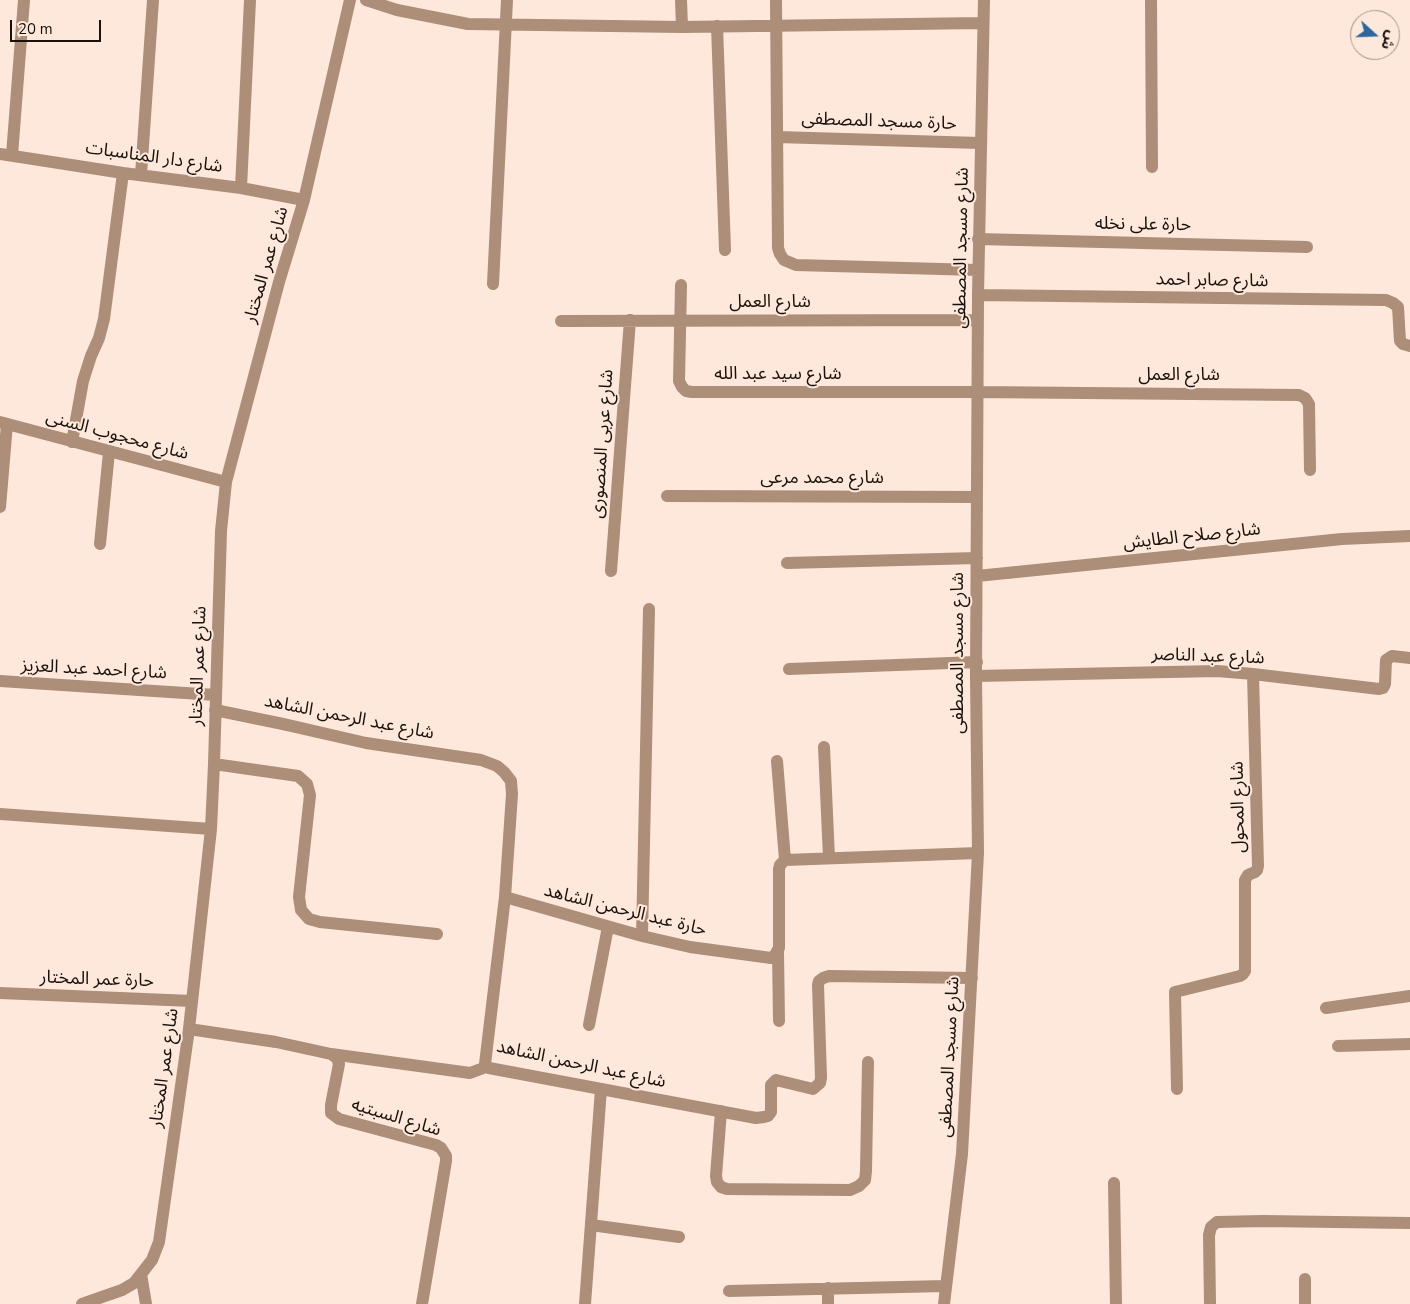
<!DOCTYPE html>
<meta charset="utf-8">
<style>
body{margin:0}
#map{position:relative;width:1410px;height:1304px;overflow:hidden;background:#fde8db;font-family:"Nunito Sans","Noto Sans Arabic",sans-serif}
canvas{display:block}
.north{position:absolute;left:1350px;top:10px;width:50px;height:50px;box-sizing:border-box;background:#fde8db;border:1px solid #a29288;border-radius:50%;rotate:110deg;font-size:14px;font-weight:700;line-height:20px;text-align:center;color:#19110b}
.north::after{content:'';display:block;margin:auto;width:18px;height:22px;background:#2c669e;clip-path:polygon(50% 0,100% 100%,50% 72%,0 100%)}
.scale{position:absolute;left:10px;top:20px;width:91px;height:22px;box-sizing:border-box;border:2px solid #19110b;border-top:0;padding-left:6px;font-size:15px;line-height:18px;white-space:nowrap;color:#19110b;-webkit-text-stroke:4px #fde8db;paint-order:stroke}
</style>
<div id="map">
<canvas width="1410" height="1304"></canvas>
<div class="north">ش</div>
<div class="scale">20 m</div>
</div>
<script>
const c = document.querySelector('canvas').getContext('2d');
c.lineJoin = 'round';
const shape = rows => new Path2D(rows.map(r => 'M' + r).join(''));
function trace(path, color, width, dash) { c.strokeStyle = color; c.lineWidth = width; c.lineCap = dash ? 'butt' : 'round'; c.setLineDash(dash || []); c.stroke(path); }
function drawText(font, color, halo, rows, align = 'center') {
  c.font = font + ' "Nunito Sans","Noto Sans Arabic",sans-serif'; c.lineWidth = 4; c.setLineDash([]); c.textBaseline = 'middle'; c.strokeStyle = halo; c.fillStyle = color; for (const [text, x, y, turn = 0] of rows) {
    c.save(); c.translate(x, y); c.rotate((+turn || 0) * Math.PI / 180); c.textAlign = isNaN(turn) ? turn : align; if (halo) c.strokeText(text, 0, 0); c.fillText(text, 0, 0); c.restore();
  }
}
trace(shape([
 [366,0,397,10,468,24,682,27,983,23],
 [681,0,682,27],
 [776,0,778,248,780,254,784,260,796,265,978,270],
 [1151,0,1152,167],
 [717,26,725,250],
 [777,137,980,143],
 [0,154,123,173,241,188,304,200],
 [12,155,24,0],
 [141,175,153,0],
 [241,188,250,0],
 [978,239,1307,247],
 [493,284,507,0],
 [681,285,679,381,682,387,686,391,692,392,978,392,1299,395,1305,398,1309,404,1310,470],
 [978,295,1386,300,1393,303,1398,307,1400,341,1403,344,1410,346],
 [561,321,978,320],
 [0,422,226,482],
 [72,442,83,381,91,356,99,338,104,319,123,173],
 [667,496,977,497],
 [0,507,7,424],
 [100,544,109,452],
 [787,563,977,558],
 [611,571,630,320],
 [977,576,1342,539,1410,536],
 [789,669,977,662],
 [976,676,1217,671,1253,674,1379,689,1383,688,1385,684,1386,660,1392,656,1410,658],
 [0,681,216,695],
 [215,710,283,724,366,743,481,760,497,766,504,772,511,781,512,794,505,897,485,1064,486,1067,489,1068,756,1118,764,1117,768,1116,771,1112,771,1085,776,1080,813,1089,820,1083,821,1078,818,985,819,981,823,978,829,976,972,978],
 [824,747,829,858],
 [777,761,785,860],
 [214,764,298,776,307,784,310,795,299,897,301,910,309,919,320,922,437,934],
 [0,814,211,829],
 [505,897,642,936,690,947,771,958,775,955,779,948,779,869,780,865,785,860,978,853],
 [642,936,649,609],
 [778,952,779,1021],
 [0,993,192,1001],
 [1326,1008,1410,996],
 [589,1025,608,927],
 [189,1029,276,1042,331,1054,337,1058,339,1064,331,1105,331,1113,339,1119,436,1145,441,1148,446,1156,446,1161,422,1304],
 [1338,1046,1410,1044],
 [331,1054,470,1073,486,1067],
 [1177,1089,1175,992,1240,976,1243,974,1245,971,1245,880,1248,875,1255,872,1257,870,1258,866,1253,674],
 [721,1111,716,1176,717,1182,721,1187,727,1189,850,1190,859,1186,865,1180,866,1171,868,1062],
 [1114,1183,1116,1304],
 [591,1225,679,1237],
 [141,1274,146,1304],
 [828,1288,828,1304],
 [729,1291,945,1286],
 [82,1304,122,1290,134,1283,152,1260,159,1242,189,1029,211,829,214,764,221,531,226,482,279,282,304,200,350,0],
 [585,1304,601,1089],
 [944,1304,962,1154,978,853,976,676,978,295,984,0],
 [1210,1304,1209,1235,1211,1227,1217,1222,1263,1221,1410,1223],
 [1305,1304,1305,1279]
]), '#ac8e79', 12);
drawText('18px', '#19110b', '#fde8db', [
 ["حارة مسجد المصطفى",879,122,2],
 ["شارع دار المناسبات",154,158,8],
 ["حارة على نخله",1143,225,1],
 ["شارع مسجد المصطفى",962,248,-89],
 ["شارع عمر المختار",267,265,-74],
 ["شارع صابر احمد",1212,281,1],
 ["شارع العمل",770,303],
 ["شارع سيد عبد الله",778,375],
 ["شارع العمل",1179,376],
 ["شارع محجوب السنى",117,436,15],
 ["شارع عربى المنصورى",603,444,-86],
 ["شارع محمد مرعى",822,479],
 ["شارع صلاح الطايش",1192,537,-6],
 ["شارع مسجد المصطفى",959,653,-90],
 ["شارع عبد الناصر",1208,657,2],
 ["شارع عمر المختار",199,666,-88],
 ["شارع احمد عبد العزيز",94,670,3],
 ["شارع عبد الرحمن الشاهد",349,718,11],
 ["شارع المحول",1239,807,-91],
 ["حارة عبد الرحمن الشاهد",625,911,14],
 ["حارة عمر المختار",97,980,2],
 ["شارع مسجد المصطفى",950,1057,-87],
 ["شارع عبد الرحمن الشاهد",581,1065,12],
 ["شارع عمر المختار",165,1068,-82],
 ["شارع السبتيه",396,1118,17]
]);
</script>
